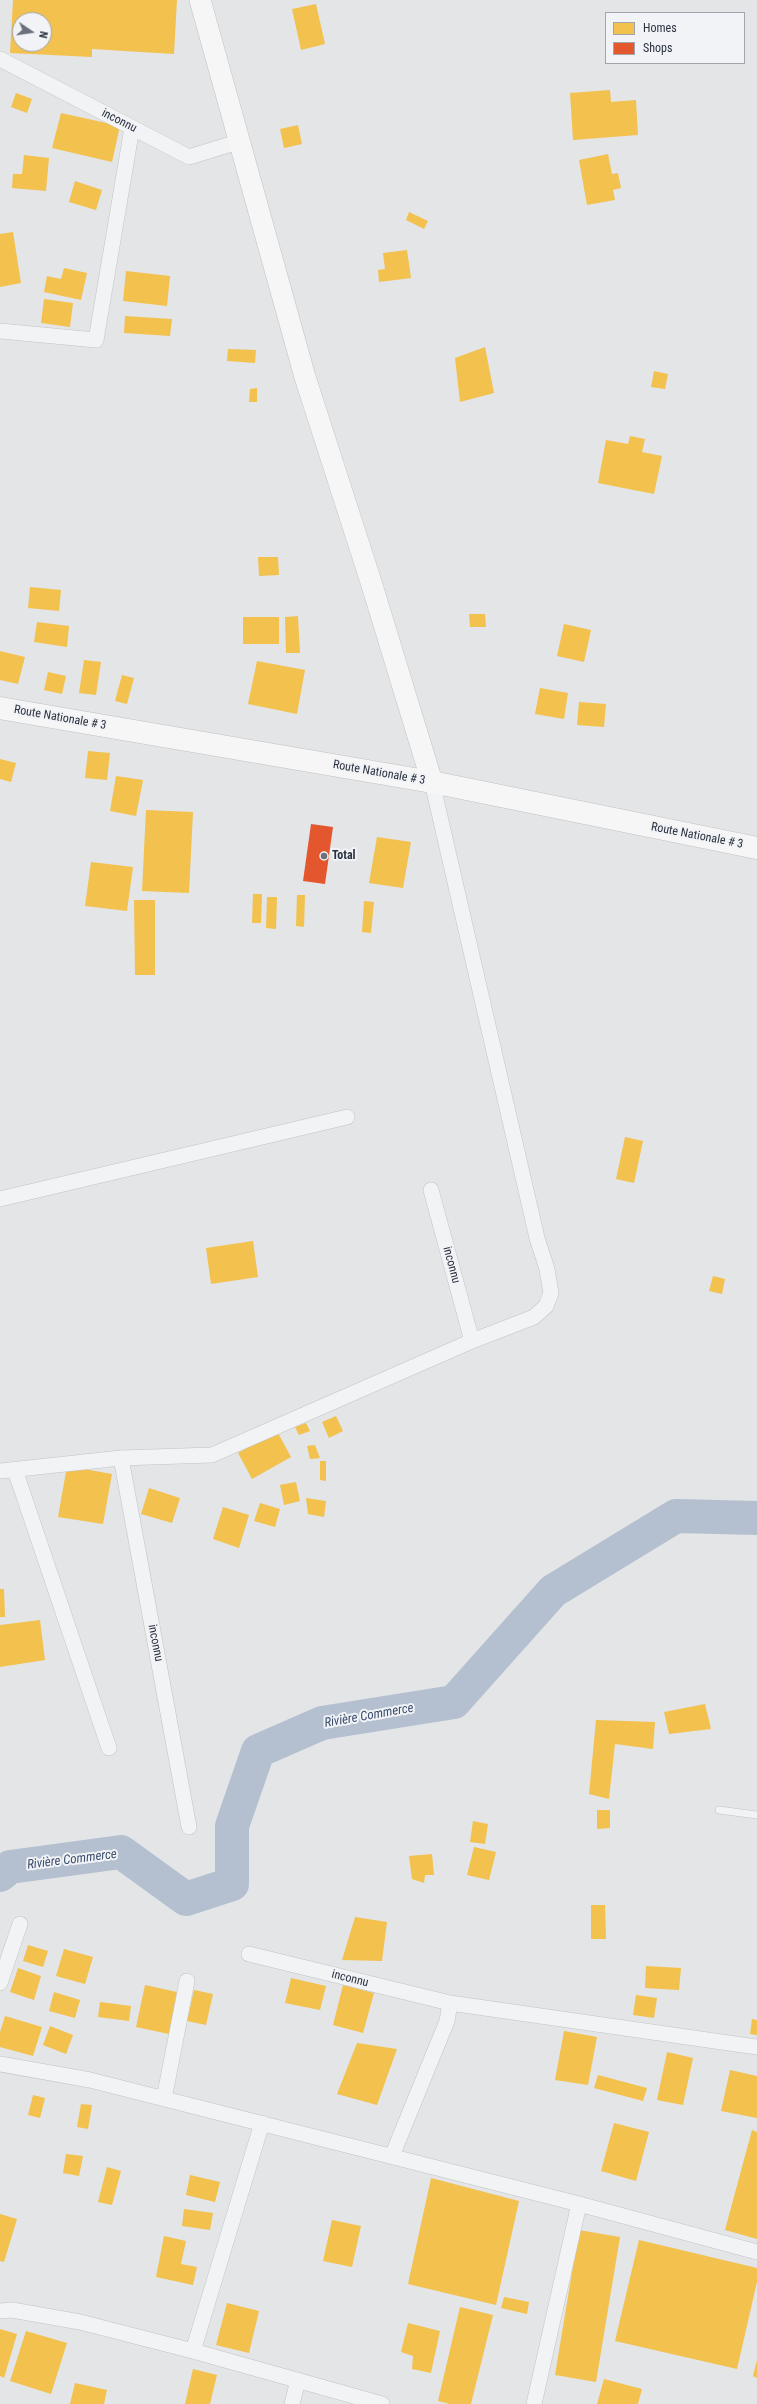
<!DOCTYPE html>
<meta charset="utf-8">
<style>
body{margin:0}
#map{position:relative;width:757px;height:2404px;overflow:hidden;background:#e3e5e7;font-family:"Roboto Condensed",sans-serif}
canvas{display:block}
.legend{position:absolute;left:605px;top:12px;width:140px;height:52px;box-sizing:border-box;background:#f1f3f6;border:1px solid #a2a5ad;margin:0;padding:5px 7px;list-style:none;font-size:12px;color:#2b313f}
.legend li{display:flex;align-items:center;gap:8px;height:20px}
.legend b{width:20px;border:1px solid #a2a5ad}
.north{position:absolute;left:12px;top:12px;width:40px;height:40px;box-sizing:border-box;background:#f1f3f6;border:1px solid #a2a5ad;border-radius:50%;rotate:103deg;font-size:11px;font-weight:700;line-height:16px;text-align:center;color:#2b313f}
.north::after{content:'';display:block;margin:auto;width:14px;height:18px;background:#6b707a;clip-path:polygon(50% 0,100% 100%,50% 72%,0 100%)}
</style>
<div id="map">
<canvas width="757" height="2404"></canvas>
<ul class="legend">
<li><b style="height:11px;background:#f2c14e"></b>Homes</li>
<li><b style="height:11px;background:#e4572e"></b>Shops</li>
</ul>
<div class="north">N</div>
</div>
<script>
const c = document.querySelector('canvas').getContext('2d');
c.lineJoin = 'round';
function fill(path, color) { c.fillStyle = color; c.fill(path, 'evenodd'); }
const shape = rows => new Path2D(rows.map(r => 'M' + r).join(''));
function trace(path, color, width, dash) { c.strokeStyle = color; c.lineWidth = width; c.lineCap = dash ? 'butt' : 'round'; c.setLineDash(dash || []); c.stroke(path); }
function drawText(font, color, halo, rows, align = 'center') {
  c.font = font + ' "Roboto Condensed",sans-serif'; c.lineWidth = 4; c.setLineDash([]); c.textBaseline = 'middle'; c.strokeStyle = halo; c.fillStyle = color; for (const [text, x, y, turn = 0] of rows) {
    c.save(); c.translate(x, y); c.rotate((+turn || 0) * Math.PI / 180); c.textAlign = isNaN(turn) ? turn : align; if (halo) c.strokeText(text, 0, 0); c.fillText(text, 0, 0); c.restore();
  }
}
fill(shape([
 [13,0,177,0,174,54,92,49,92,57,10,53],
 [20,20,44,20,44,44,20,44],
 [316,4,325,44,301,50,292,9],
 [610,90,611,102,636,100,638,135,573,140,570,93],
 [16,93,32,99,27,113,11,107],
 [61,113,120,126,112,162,52,148],
 [298,125,302,144,284,148,280,129],
 [608,154,612,174,618,173,621,188,613,190,615,200,587,205,579,160],
 [24,155,49,158,46,191,12,188,13,174,22,174],
 [75,181,102,190,96,210,69,202],
 [409,212,428,221,424,229,406,220],
 [13,232,21,283,0,287,0,234],
 [407,250,411,278,379,282,378,270,385,269,383,253],
 [64,268,87,273,81,300,44,292,47,276,61,279],
 [126,271,170,276,167,306,123,301],
 [44,299,73,303,70,327,41,323],
 [125,316,172,319,170,336,124,333],
 [485,347,494,393,460,402,455,358],
 [228,349,256,350,255,363,227,361],
 [654,371,668,374,665,389,651,387],
 [257,388,257,402,249,402,250,389],
 [630,436,645,439,642,452,662,456,654,494,598,483,606,440,628,444],
 [258,557,278,557,279,575,259,576],
 [30,587,61,590,59,611,28,608],
 [469,614,485,614,486,627,470,627],
 [298,616,300,653,286,653,285,617],
 [243,617,279,617,279,644,243,644],
 [37,622,69,626,67,647,34,642],
 [564,624,591,630,584,662,557,656],
 [0,651,25,657,18,684,0,680],
 [84,660,101,662,96,695,79,693],
 [257,661,305,670,297,714,248,704],
 [48,672,66,676,62,694,44,690],
 [122,675,134,678,127,704,115,701],
 [540,688,568,693,564,719,535,714],
 [579,702,606,704,604,727,577,725],
 [88,751,110,753,107,780,85,778],
 [0,759,16,763,11,782,0,779],
 [116,776,143,780,136,816,110,811],
 [146,810,193,812,189,893,142,891],
 [377,837,411,842,403,888,369,883],
 [91,862,133,867,127,911,85,906],
 [253,894,262,894,261,923,252,923],
 [297,895,305,895,304,927,296,926],
 [267,897,277,897,276,929,266,928],
 [134,900,155,900,155,975,135,975],
 [364,901,374,902,371,933,362,932],
 [625,1137,643,1141,634,1183,616,1179],
 [253,1241,258,1277,211,1284,206,1248],
 [713,1276,725,1279,722,1294,709,1291],
 [336,1416,343,1431,329,1438,322,1422],
 [306,1423,310,1431,299,1435,295,1427],
 [277,1431,291,1457,252,1479,238,1453],
 [315,1445,320,1458,310,1459,307,1446],
 [320,1461,326,1461,326,1481,320,1480],
 [67,1466,112,1474,103,1524,58,1517],
 [296,1482,300,1501,284,1505,280,1485],
 [149,1488,180,1498,172,1523,141,1514],
 [306,1498,326,1501,324,1517,308,1514],
 [260,1503,280,1509,275,1527,254,1521],
 [223,1507,249,1515,239,1548,213,1539],
 [0,1589,4,1589,5,1617,0,1617],
 [40,1620,45,1660,0,1667,0,1625],
 [705,1704,711,1729,669,1734,664,1712],
 [596,1720,655,1722,653,1749,615,1744,609,1799,589,1794],
 [597,1810,610,1810,610,1828,597,1829],
 [473,1821,488,1824,485,1844,470,1842],
 [474,1847,496,1852,489,1880,467,1875],
 [432,1854,434,1875,425,1875,424,1883,412,1879,409,1856],
 [591,1905,605,1905,606,1939,591,1939],
 [355,1917,387,1922,382,1961,342,1960],
 [28,1945,48,1951,43,1967,23,1961],
 [64,1949,93,1957,85,1984,56,1976],
 [646,1966,681,1968,679,1990,645,1988],
 [18,1968,41,1976,34,2000,10,1992],
 [291,1978,326,1986,320,2010,285,2003],
 [145,1985,177,1992,169,2034,136,2027],
 [343,1985,374,1993,363,2033,333,2025],
 [194,1990,213,1994,206,2025,187,2021],
 [54,1992,80,2000,75,2018,49,2011],
 [636,1995,657,1998,654,2018,633,2015],
 [100,2002,131,2006,129,2021,98,2017],
 [5,2016,42,2027,33,2056,0,2047,0,2032],
 [752,2019,757,2020,757,2035,750,2034],
 [50,2026,73,2035,66,2054,43,2045],
 [564,2031,597,2037,588,2085,555,2080],
 [357,2043,397,2049,377,2105,337,2094],
 [667,2052,693,2058,683,2105,657,2100],
 [730,2070,757,2076,757,2118,721,2111],
 [598,2075,647,2088,643,2101,594,2088],
 [33,2095,45,2098,40,2118,28,2115],
 [81,2104,92,2105,88,2129,77,2127],
 [614,2123,649,2132,636,2181,601,2171],
 [752,2130,757,2132,757,2239,725,2230],
 [66,2154,83,2156,79,2176,63,2173],
 [107,2167,121,2171,112,2205,98,2202],
 [190,2175,220,2182,215,2202,186,2195],
 [431,2178,519,2201,496,2305,408,2284],
 [184,2209,213,2213,210,2230,182,2226],
 [0,2214,17,2219,4,2262,0,2261],
 [332,2220,361,2226,352,2267,323,2261],
 [579,2230,620,2237,596,2382,555,2375],
 [164,2236,186,2241,181,2264,197,2267,193,2285,156,2277],
 [639,2240,757,2268,757,2282,737,2369,615,2341],
 [504,2297,529,2302,527,2314,501,2308],
 [227,2303,259,2311,249,2353,216,2345],
 [460,2307,493,2315,471,2404,450,2404,438,2401],
 [408,2323,440,2331,431,2373,412,2369,413,2356,401,2352],
 [0,2329,17,2334,4,2378,0,2376],
 [26,2331,67,2343,51,2394,10,2381],
 [757,2360,757,2378,753,2376],
 [193,2369,217,2375,210,2404,185,2404],
 [604,2379,642,2389,638,2404,597,2404],
 [75,2383,107,2390,104,2404,70,2404]
]), '#f2c14e');
fill(shape([
 [311,824,333,827,325,884,303,881]
]), '#e4572e');
trace(shape([
 [0,1875,10,1867,121,1852,186,1899,232,1884,232,1826,258,1751,322,1723,454,1702,553,1591,676,1516,757,1518]
]), '#b4bfcf', 34);
const service = shape([
 [719,1810,757,1815]
]);
const minor = shape([
 [0,59,189,157,241,141],
 [0,331,96,340,132,128],
 [431,1190,472,1341],
 [0,1199,347,1117],
 [121,1458,189,1827],
 [15,1470,109,1748],
 [0,1471,121,1458,212,1455,472,1341,534,1317,546,1306,551,1293,547,1269,537,1238,432,782],
 [249,1954,450,2003],
 [0,1983,20,1924],
 [0,2064,90,2080,579,2204,757,2252],
 [164,2099,187,1981],
 [262,2123,193,2351,382,2404],
 [392,2156,447,2021,450,2003,757,2047],
 [0,2311,12,2310,80,2322,193,2351],
 [292,2404,298,2380],
 [534,2404,579,2204]
]);
const secondary = shape([
 [200,0,305,377,371,582,432,782]
]);
const primary = shape([
 [0,708,432,782,757,848]
]);
trace(service, '#c1c3c5', 8);
trace(minor, '#c1c3c5', 16);
trace(secondary, '#c1c3c5', 22);
trace(primary, '#c0c1c4', 23);
trace(service, '#f2f3f4', 7);
trace(minor, '#f2f3f4', 15);
trace(secondary, '#f6f6f6', 21);
trace(primary, '#f6f6f6', 22);
for (const [x, y, r, color] of [
 [324,856,4,"#6b707a"]
]) { const dot = new Path2D(); dot.arc(x, y, r, 0, 2 * Math.PI); c.fillStyle = color; c.fill(dot); trace(dot, '#f1f3f6', 1.5); }
drawText('12px', '#2b313f', '#f1f3f6', [
 ["inconnu",119,121,27],
 ["Route Nationale # 3",60,718,10],
 ["Route Nationale # 3",379,773,10],
 ["Route Nationale # 3",697,836,11],
 ["inconnu",451,1265,75],
 ["inconnu",155,1643,79],
 ["inconnu",350,1979,14]
]);
drawText('bold 12px', '#2b313f', '#f1f3f6', [
 ["Total",332,856]
], 'left');
drawText('italic 13px', '#3a4d6e', '#f1f3f6', [
 ["Rivière Commerce",369,1716,-10],
 ["Rivière Commerce",72,1860,-7]
]);
</script>
